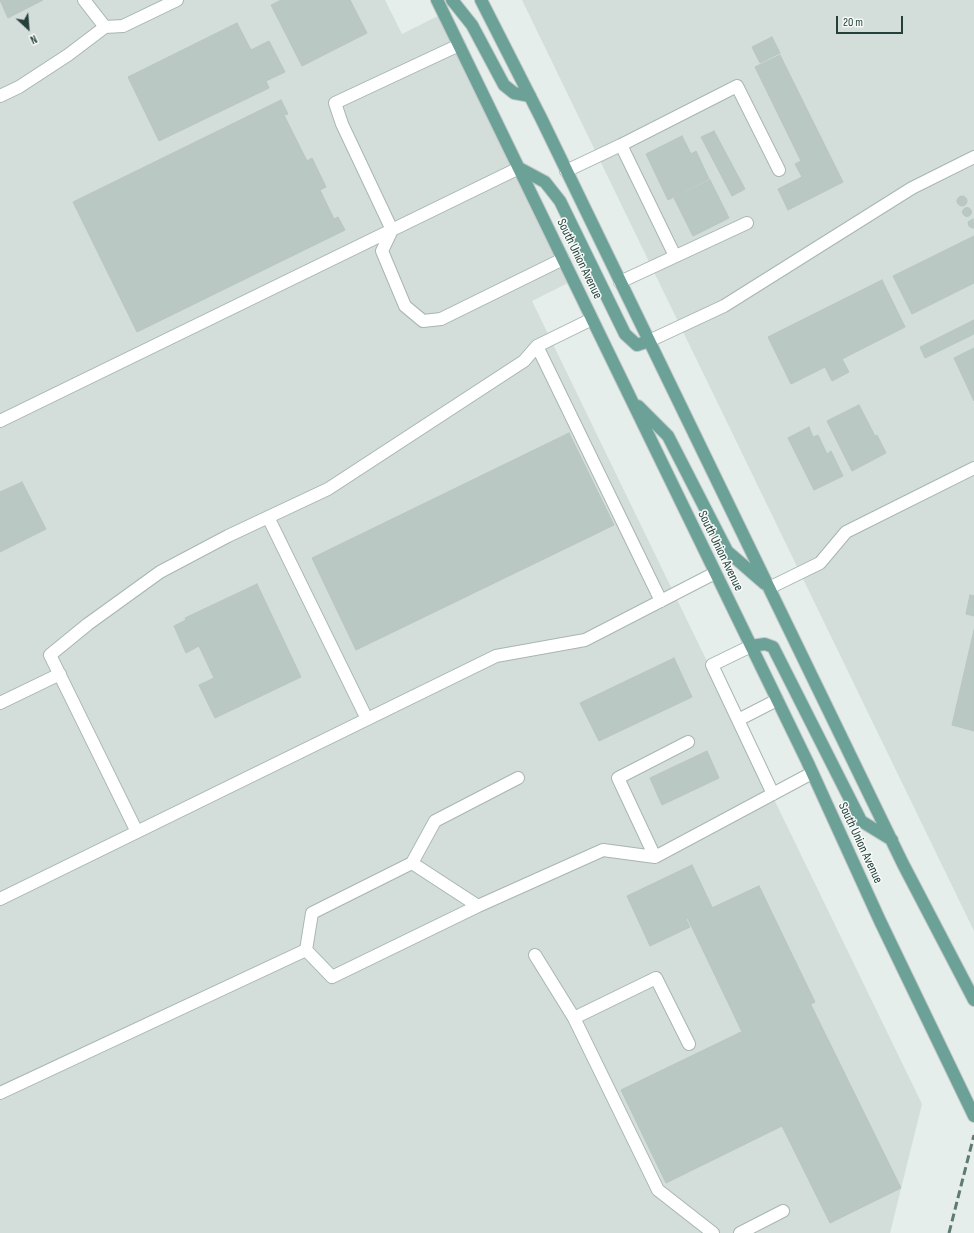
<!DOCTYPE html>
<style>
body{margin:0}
#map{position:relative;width:974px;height:1233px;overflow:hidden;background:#e5eeea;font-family:"Sofia Sans Condensed",sans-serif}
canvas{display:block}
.north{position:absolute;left:8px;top:8px;width:40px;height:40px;-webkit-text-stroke:3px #f6faf8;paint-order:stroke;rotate:154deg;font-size:11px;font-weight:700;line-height:16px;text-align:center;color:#253f3a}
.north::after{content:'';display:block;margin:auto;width:14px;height:18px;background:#253f3a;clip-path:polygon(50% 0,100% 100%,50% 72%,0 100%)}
.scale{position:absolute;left:836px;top:16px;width:67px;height:18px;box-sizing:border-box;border:2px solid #253f3a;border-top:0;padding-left:5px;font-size:12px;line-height:14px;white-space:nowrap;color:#253f3a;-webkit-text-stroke:3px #f6faf8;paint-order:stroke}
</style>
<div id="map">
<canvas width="974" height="1233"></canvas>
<div class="north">N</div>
<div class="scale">20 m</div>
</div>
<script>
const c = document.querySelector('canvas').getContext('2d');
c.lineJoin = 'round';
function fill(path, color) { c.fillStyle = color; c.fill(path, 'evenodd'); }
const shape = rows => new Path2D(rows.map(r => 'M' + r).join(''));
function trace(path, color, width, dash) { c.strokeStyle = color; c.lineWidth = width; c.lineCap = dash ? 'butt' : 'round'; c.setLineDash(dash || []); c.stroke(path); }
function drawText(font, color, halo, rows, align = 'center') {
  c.font = font + ' "Sofia Sans Condensed",sans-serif'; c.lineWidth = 3; c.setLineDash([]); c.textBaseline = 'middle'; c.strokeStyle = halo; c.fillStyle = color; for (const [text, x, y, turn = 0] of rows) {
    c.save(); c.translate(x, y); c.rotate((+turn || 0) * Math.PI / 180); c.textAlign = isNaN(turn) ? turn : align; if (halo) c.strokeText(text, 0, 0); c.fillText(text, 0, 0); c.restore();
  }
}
fill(shape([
 [0,0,385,0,402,34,444,13,574,280,532,301,922,1104,890,1233,0,1233],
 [522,0,974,0,974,931]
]), '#d3ddd9');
const building = shape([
 [0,0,43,0,8,18,0,0],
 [281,0,350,0,367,33,302,66,271,5,281,0],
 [237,23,251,50,269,41,285,72,266,81,269,88,159,141,128,77,237,23],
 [772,37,780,53,760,63,752,47,772,37],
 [780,55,843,182,788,210,778,189,802,177,795,164,801,161,755,67,780,55],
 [281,100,288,114,284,115,307,161,312,158,326,187,320,190,334,219,338,217,345,230,137,332,73,202,281,100],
 [714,131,745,189,732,196,701,137,714,131],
 [682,136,691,154,696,151,709,179,668,200,646,154,682,136],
 [710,180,729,218,693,236,674,198,710,180],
 '957 201a5 5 0 1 1 10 0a5 5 0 1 1-10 0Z',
 '962.5 212a4.5 4.5 0 1 1 9 0a4.5 4.5 0 1 1-9 0Z',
 [973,219,974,228,972,228,969,226,968,222,973,219],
 [974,236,974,283,912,314,893,276,974,236],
 [882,280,905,327,842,359,849,372,832,381,825,367,791,384,768,337,882,280],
 [974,320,974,334,925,358,920,347,974,320],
 [974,348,974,401,954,358,974,348],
 [859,405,875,436,877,435,886,453,852,471,827,421,859,405],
 [809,427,813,437,818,435,827,454,831,451,843,476,814,490,788,438,809,427],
 [569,433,614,525,356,650,312,558,569,433],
 [22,482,46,529,0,552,0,492,22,482],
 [257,584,301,677,215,718,199,685,214,678,199,646,186,653,174,626,186,620,185,618,257,584],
 [970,595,974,596,974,616,966,614,970,595],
 [974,630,974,731,952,725,974,630],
 [674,658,692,697,599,741,580,703,674,658],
 [707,751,719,778,662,805,650,778,707,751],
 [692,865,712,907,686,919,690,927,650,946,627,896,692,865],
 [759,886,815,1002,744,1036,688,919,759,886],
 [811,1005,901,1188,830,1223,782,1126,666,1183,621,1090,741,1032,744,1037,811,1005]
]);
fill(building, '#bac8c4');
trace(building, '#b8c7c2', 1);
const minor = shape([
 [84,0,105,27,123,26,177,0],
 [459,45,335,103,342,124,392,230,382,251,405,306,423,321,441,319,563,259],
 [0,96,19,87,68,55,105,27],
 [566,171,621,145],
 [675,256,621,145,737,86,779,170],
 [620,282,747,223],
 [649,341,724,306,912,188,974,157],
 [537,346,661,601],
 [0,421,519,168],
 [268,517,367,719],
 [769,588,820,563,846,532,974,468],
 [751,646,712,665,773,794],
 [0,703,60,674],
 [738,720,777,700],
 [688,742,618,778,655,857,812,773],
 [137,832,50,655,88,624,160,572,228,536,328,489,524,361,537,346,592,319],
 [412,863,435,821,518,778],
 [0,899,496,656,585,640,715,573],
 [306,950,312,913,412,863,478,906],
 [535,955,574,1018,658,1190,713,1233],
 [574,1018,656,978,689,1044],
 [0,1093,306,950,332,977,478,906,603,850,655,857],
 [740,1233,783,1211]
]);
const major = shape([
 [437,0,807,761,880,921,974,1116],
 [452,0,472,25,504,85,514,93,530,96],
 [481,0,541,118,903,864,974,1000],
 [519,168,545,182,560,201,625,334,637,345,649,341],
 [638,406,668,436,727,551,765,584],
 [751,646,765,644,773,647,861,821,892,840]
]);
trace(minor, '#a8b6b2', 14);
trace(major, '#c2c9c8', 14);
trace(minor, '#fff', 12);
trace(major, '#6ca197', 12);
trace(shape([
 [949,1233,974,1135]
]), '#5f7a75', 3, [8, 4]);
drawText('13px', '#253f3a', '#f6faf8', [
 ["South Union Avenue",579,259,64],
 ["South Union Avenue",720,551,64],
 ["South Union Avenue",860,843,65]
]);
</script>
